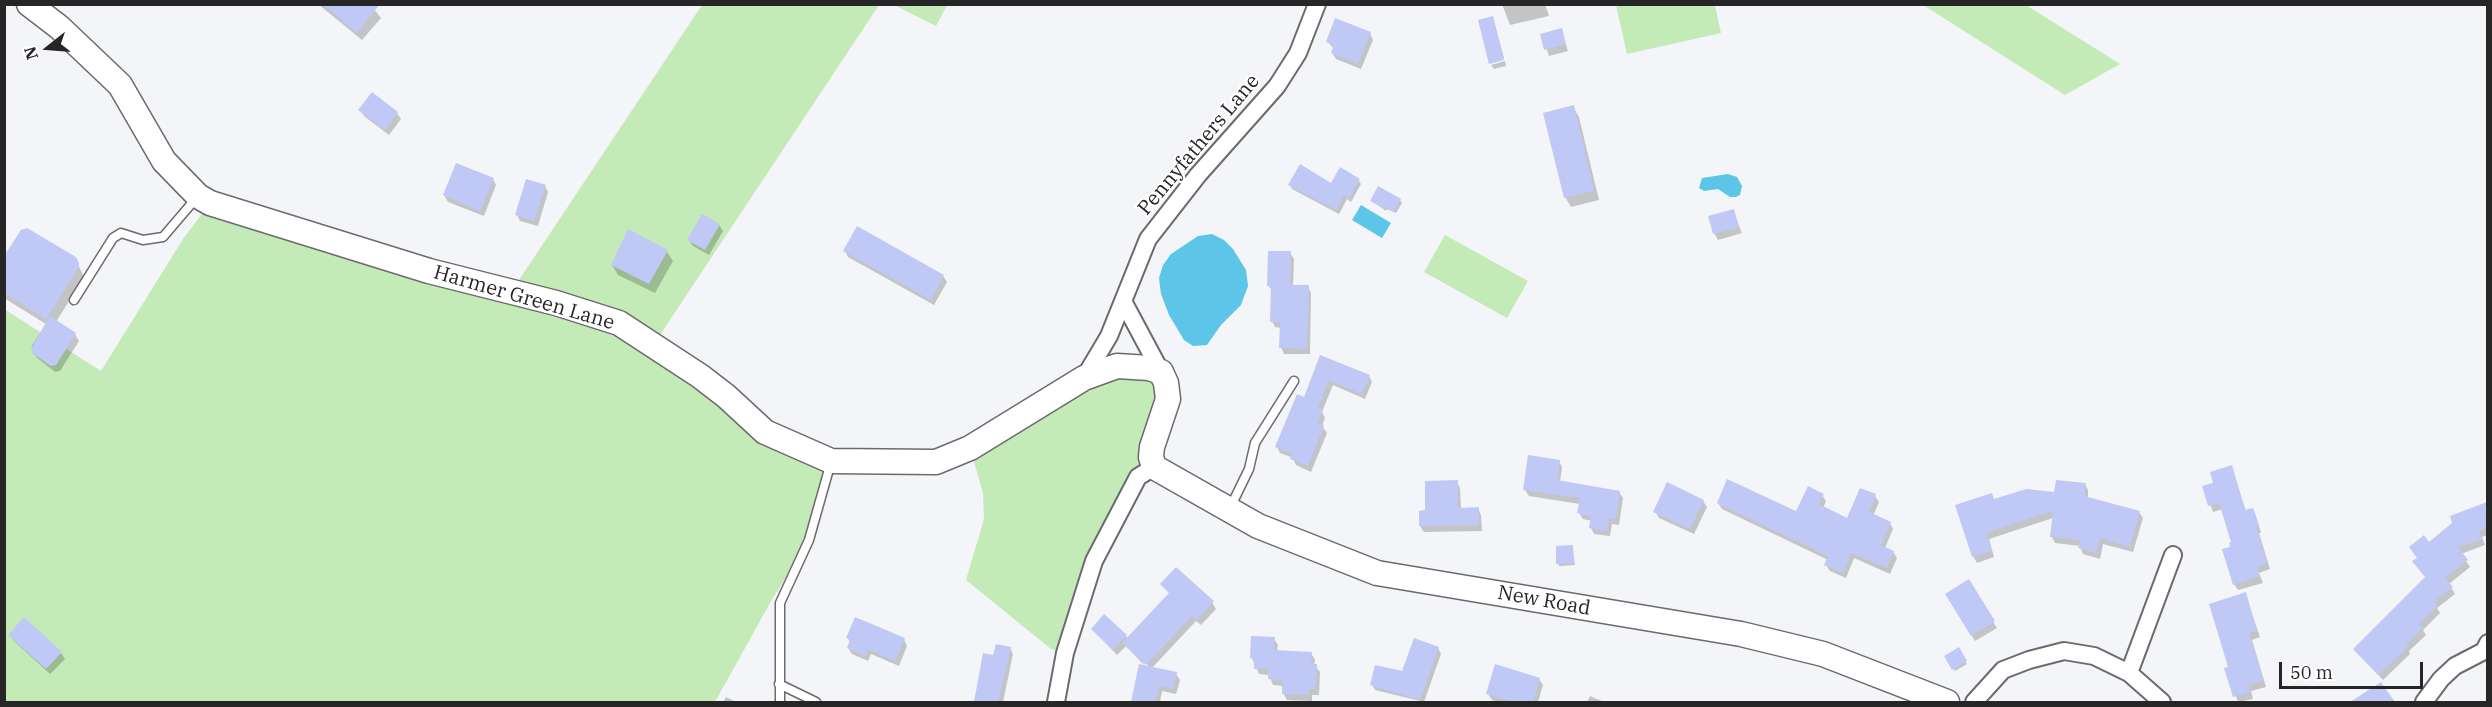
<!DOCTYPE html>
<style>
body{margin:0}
#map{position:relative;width:2492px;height:707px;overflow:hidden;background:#f4f5f8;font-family:"IBM Plex Serif",serif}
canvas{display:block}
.frame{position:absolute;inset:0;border:6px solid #262627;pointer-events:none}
.north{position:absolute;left:18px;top:18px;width:60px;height:60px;-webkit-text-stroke:4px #fff;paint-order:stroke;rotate:253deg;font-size:16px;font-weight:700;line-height:24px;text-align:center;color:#262627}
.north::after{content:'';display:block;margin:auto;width:21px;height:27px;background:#262627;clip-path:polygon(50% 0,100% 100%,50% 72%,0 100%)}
.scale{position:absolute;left:2279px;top:662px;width:144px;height:27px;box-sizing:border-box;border:3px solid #262627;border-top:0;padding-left:8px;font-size:18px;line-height:21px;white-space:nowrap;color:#262627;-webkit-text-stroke:4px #fff;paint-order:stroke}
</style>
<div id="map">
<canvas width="2492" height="707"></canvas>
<div class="frame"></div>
<div class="north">N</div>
<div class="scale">50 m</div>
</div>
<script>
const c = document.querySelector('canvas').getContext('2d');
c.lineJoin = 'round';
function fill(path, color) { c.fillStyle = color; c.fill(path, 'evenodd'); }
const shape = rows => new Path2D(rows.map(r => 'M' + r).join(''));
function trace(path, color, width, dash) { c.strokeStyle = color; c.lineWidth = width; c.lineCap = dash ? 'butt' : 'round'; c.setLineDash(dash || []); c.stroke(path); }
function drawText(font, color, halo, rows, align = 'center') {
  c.font = font + ' "IBM Plex Serif",serif'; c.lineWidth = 4.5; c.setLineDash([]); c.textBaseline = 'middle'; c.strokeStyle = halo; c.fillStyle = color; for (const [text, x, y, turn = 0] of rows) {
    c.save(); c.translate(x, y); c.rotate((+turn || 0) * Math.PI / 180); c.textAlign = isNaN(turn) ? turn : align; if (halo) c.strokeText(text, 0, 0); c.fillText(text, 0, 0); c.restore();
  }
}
fill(shape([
 [702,5,879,5,654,344,831,461,809,540,770,603,715,702,5,702,4,309,101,371,183,239,210,203,513,289],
 [894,5,947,5,936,26],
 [1616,5,1715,5,1721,33,1627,54],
 [1923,5,2026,5,2120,64,2065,95],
 [1445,235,1528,281,1507,318,1424,272],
 [1161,372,1152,447,1117,515,1065,653,1051,649,966,580,984,519,983,493,970,448,1084,378]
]), '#c4eab8');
fill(shape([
 [1728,174,1737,177,1742,186,1740,195,1736,197,1730,197,1718,189,1704,191,1699,188,1702,178],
 [1361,205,1391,223,1382,238,1352,220],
 [1212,234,1224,240,1233,249,1246,270,1248,286,1241,305,1221,325,1207,345,1193,346,1184,340,1169,315,1161,294,1159,278,1163,265,1171,254,1198,236]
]), '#5cc5e8');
fill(shape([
 [318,4,370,4,381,18,362,40],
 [1502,4,1545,4,1549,16,1510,25],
 [1493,18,1504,58,1490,62],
 [1561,30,1568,51,1549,56,1542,35],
 [1370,33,1373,40,1361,69,1336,59,1332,53,1334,49,1327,41],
 [1505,61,1506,66,1494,69,1491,65],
 [372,94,397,113,401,119,389,135,364,116,360,110],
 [1573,107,1579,117,1599,200,1571,207,1565,197],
 [493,179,496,185,484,216,448,202,444,195],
 [1358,180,1361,184,1351,202,1347,199,1339,214,1292,189,1290,185,1331,185],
 [545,186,548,192,538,226,520,221,517,215],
 [1400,200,1402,203,1396,213,1387,209,1386,211,1372,201],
 [1733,211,1742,233,1718,240,1714,233],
 [719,225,723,231,709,255,693,246,689,240],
 [845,251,943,276,947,282,934,305,848,257],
 [667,252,673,261,655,293,618,275,612,265],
 [1290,253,1294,259,1293,286,1308,287,1311,293,1310,354,1284,354,1281,347,1281,328,1275,327,1272,321,1273,292,1268,285],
 [75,258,84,277,56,322,75,334,79,341,60,371,55,372,36,357,33,351,32,345,46,324,4,298,4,260],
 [1321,357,1369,376,1372,382,1365,399,1333,385,1322,412,1325,418,1322,426,1327,433,1311,472,1296,465,1293,458,1280,453,1277,447,1304,399],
 [1559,461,1562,467,1560,482,1619,492,1623,498,1619,525,1612,524,1610,536,1594,534,1591,528,1592,521,1583,519,1579,513,1580,504,1529,496,1525,490],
 [2231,467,2246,511,2253,510,2256,516,2261,533,2259,533,2270,569,2259,573,2263,583,2238,590,2234,584,2233,543,2223,509,2213,512,2204,487,2215,484],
 [1457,482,1460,488,1461,509,1478,509,1481,515,1482,531,1424,532,1420,526,1427,512],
 [2085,484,2088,490,2088,498,2139,512,2143,518,2133,552,2103,544,2100,559,2083,554,2080,546,2055,543,2052,537,2053,518,1989,539,1994,557,1977,563,1973,556,1995,501,2056,493],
 [1822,495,1826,501,1823,508,1848,520,1875,496,1879,502,1873,516,1890,523,1893,529,1885,548,1893,552,1897,558,1890,574,1854,558,1846,578,1830,571,1826,565,1828,560,1722,509,1718,503,1797,513],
 [1703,501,1707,507,1694,534,1659,518,1655,511],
 [2488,504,2488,535,2482,537,2485,545,2461,554,2470,567,2449,584,2455,594,2437,608,2440,613,2423,630,2426,635,2409,651,2410,654,2383,680,2355,649,2426,578,2429,544,2454,524,2452,517],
 [1572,547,1575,565,1559,566,1558,563],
 [1968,581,1997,628,1975,641,1947,594],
 [1162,584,1212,602,1216,609,1201,625,1196,621,1152,668,1176,674,1180,680,1176,694,1162,691,1160,702,1132,702,1141,665,1149,667,1143,658,1142,659,1144,665,1126,646,1117,655,1092,629,1126,636,1128,639,1170,594],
 [2245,594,2260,637,2252,640,2266,687,2251,691,2253,699,2238,702,2226,669,2230,668],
 [10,635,61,653,65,659,50,674,14,641],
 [848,638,904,639,907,646,899,666,871,654,868,661,852,654,848,648,850,643],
 [1274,639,1278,645,1277,651,1311,653,1315,660,1314,665,1320,672,1319,695,1312,695,1312,701,1287,700,1283,693,1284,686,1273,685,1269,675,1259,674,1252,658],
 [1010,648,1013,654,1003,702,974,702,985,655,995,657],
 [1438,648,1441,654,1424,702,1375,690,1372,684,1403,673],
 [1958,649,1967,664,1955,671,1946,656],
 [1539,679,1543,685,1538,702,1499,702,1492,700,1488,694],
 [2380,684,2393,702,2353,702],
 [1590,696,1604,702,1587,702],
 [726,697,736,702,723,702]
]), '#0003');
fill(shape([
 [323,4,380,4,357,33],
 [1493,16,1504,60,1489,64,1478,20],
 [1335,18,1371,32,1358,64,1331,53,1334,45,1326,42],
 [1562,28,1566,44,1544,50,1540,34],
 [372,92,398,112,385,130,358,110],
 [1574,105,1594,191,1564,198,1543,113],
 [456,163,494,178,480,211,443,195],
 [1300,164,1331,183,1340,167,1360,179,1349,198,1344,195,1336,210,1288,185],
 [526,179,546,185,534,221,515,215],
 [1378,186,1401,199,1394,212,1386,207,1385,209,1370,201],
 [1734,209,1739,227,1713,234,1708,216],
 [702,214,720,224,705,250,687,240],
 [857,226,944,275,931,300,843,251],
 [27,228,76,257,79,263,79,267,46,319,4,293,4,256,21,230],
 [628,229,668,250,649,284,611,265],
 [1268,251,1291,251,1290,285,1309,285,1307,349,1279,348,1280,322,1270,322,1271,286,1267,286],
 [50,316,76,333,56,365,51,366,33,354,31,348],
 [1320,355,1370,375,1362,394,1329,380,1318,408,1323,410,1317,423,1324,425,1308,466,1290,459,1292,454,1275,447,1297,394,1304,397],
 [1528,455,1560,460,1557,480,1620,491,1616,519,1609,518,1607,531,1589,528,1591,516,1577,513,1580,498,1523,490],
 [2232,465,2245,510,2253,508,2259,526,2256,527,2267,563,2257,566,2260,576,2233,585,2222,549,2230,547,2229,543,2231,542,2219,503,2208,506,2202,486,2213,483,2210,472],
 [1727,479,1796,511,1808,486,1824,494,1819,504,1847,518,1860,488,1876,494,1869,512,1891,522,1881,545,1894,551,1887,568,1851,553,1843,573,1824,565,1828,556,1717,503],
 [1458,480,1458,508,1479,507,1479,525,1419,526,1419,511,1425,510,1425,481],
 [2056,480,2086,483,2084,496,2140,511,2130,547,2100,538,2096,553,2078,548,2080,540,2050,537,2053,511,1986,533,1992,551,1972,557,1955,505,1992,493,1994,499,2026,489,2054,492],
 [1667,482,1704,500,1690,529,1653,512],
 [2487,502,2487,528,2479,531,2482,539,2458,547,2468,560,2445,578,2453,587,2434,602,2438,606,2419,624,2423,628,2406,645,2408,647,2378,675,2353,649,2425,577,2412,561,2417,558,2409,547,2424,535,2429,542,2452,523,2450,516],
 [1573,545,1574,563,1556,564,1556,546],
 [1176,567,1214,601,1197,620,1192,616,1146,665,1122,643,1169,593,1160,584],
 [1969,579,1995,621,1971,636,1945,594],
 [2246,592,2257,631,2249,633,2263,680,2249,685,2251,692,2233,697,2224,668,2228,667,2209,604],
 [1104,614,1127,635,1113,650,1091,629],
 [24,617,62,652,46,669,8,635],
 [855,617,905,638,895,661,868,649,865,656,847,648,850,640,846,638],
 [1251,636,1275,637,1274,650,1312,652,1311,664,1317,664,1316,689,1309,689,1309,695,1282,694,1282,680,1268,679,1268,669,1254,669,1254,659,1250,658],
 [1414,638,1439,647,1420,700,1370,685,1375,665,1402,671],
 [996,644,1011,647,998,702,974,702,983,653,993,655],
 [1959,647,1967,661,1952,670,1944,656],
 [1139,664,1177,672,1173,689,1159,686,1155,702,1131,702],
 [1495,664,1540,678,1533,702,1515,702,1486,694],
 [2381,682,2395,702,2350,702]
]), '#c0c8f6');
const lane = shape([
 [74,300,113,238,121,233,143,240,163,237,198,196],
 [1230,508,1249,469,1255,443,1294,381],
 [779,684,816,702],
 [780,702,780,603,809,540,831,462]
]);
const street = shape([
 [1123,301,1161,372],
 [1084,378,1109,336,1148,239,1198,175,1277,86,1298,53,1317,4],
 [2129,673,2173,555],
 [1056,702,1065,653,1094,561,1138,477,1154,467],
 [1974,702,2003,670,2029,660,2064,651,2094,656,2129,673,2162,702],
 [2424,702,2441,679,2455,666,2484,651,2488,643]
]);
const secondary = shape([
 [29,4,59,27,120,85,164,161,198,196,210,203,429,271,556,303,619,323,700,376,726,396,765,432,831,461,936,462,970,448,1084,378,1117,366,1149,368,1161,372,1166,383,1168,399,1152,447,1151,457,1154,467,1258,526,1377,573,1741,634,1823,654,1947,702]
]);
trace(lane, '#6b6b6e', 11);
trace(street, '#6b6b6e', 20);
trace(secondary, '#6b6b6e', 27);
trace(lane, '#fff', 8);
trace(street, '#fff', 16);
trace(secondary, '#fff', 24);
drawText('20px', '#262627', '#fff', [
 ["Pennyfathers Lane",1199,145,-50],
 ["Harmer Green Lane",524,298,16],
 ["New Road",1544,601,10]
]);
</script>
